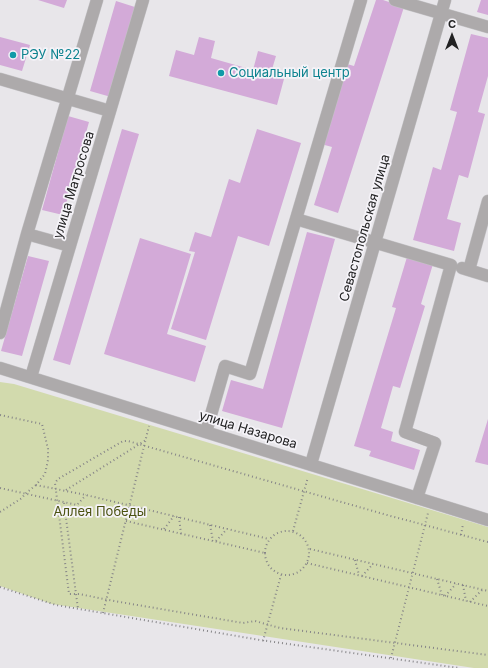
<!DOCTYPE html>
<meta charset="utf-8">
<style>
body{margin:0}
#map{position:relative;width:488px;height:668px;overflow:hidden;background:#e8e6ea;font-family:Inter,sans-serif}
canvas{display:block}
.north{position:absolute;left:432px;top:16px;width:40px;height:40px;-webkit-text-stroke:3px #f5f3f8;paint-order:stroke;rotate:0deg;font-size:11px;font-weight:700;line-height:16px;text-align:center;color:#222223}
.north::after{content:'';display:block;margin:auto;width:14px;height:18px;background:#222223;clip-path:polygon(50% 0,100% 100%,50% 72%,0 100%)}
</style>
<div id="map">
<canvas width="488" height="668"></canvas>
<div class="north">С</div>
</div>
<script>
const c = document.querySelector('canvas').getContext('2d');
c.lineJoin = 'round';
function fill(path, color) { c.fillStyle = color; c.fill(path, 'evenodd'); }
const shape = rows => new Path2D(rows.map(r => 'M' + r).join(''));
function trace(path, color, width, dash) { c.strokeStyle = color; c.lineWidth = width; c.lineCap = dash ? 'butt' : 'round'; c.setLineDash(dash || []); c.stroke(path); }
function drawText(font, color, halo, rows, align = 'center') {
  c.font = font + ' Inter,sans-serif'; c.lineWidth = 3.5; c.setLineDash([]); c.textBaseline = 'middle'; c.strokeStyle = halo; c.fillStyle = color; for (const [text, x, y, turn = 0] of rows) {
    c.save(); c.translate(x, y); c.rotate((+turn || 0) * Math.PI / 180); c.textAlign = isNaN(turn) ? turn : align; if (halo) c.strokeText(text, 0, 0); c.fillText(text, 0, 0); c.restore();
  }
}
fill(shape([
 [0,382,14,384,488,527,488,668,474,668,52,604,0,586]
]), '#d2daad');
fill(shape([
 [38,0,67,0,64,8],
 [376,0,383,0,404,7,338,213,314,205,332,147,321,144,347,64,354,66],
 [481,0,488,0,488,15,477,12],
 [116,1,138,8,111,97,90,91],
 [471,34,488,38,488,76,478,112,485,114,468,178,459,175,447,219,461,223,454,251,413,240,433,167,441,170,457,112,450,110],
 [0,37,30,45,22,71,0,65],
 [199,37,215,41,211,58,253,70,258,51,276,56,270,76,284,79,277,105,169,76,176,50,194,55],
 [68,116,89,122,63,215,42,210],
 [122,129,139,134,70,365,53,360],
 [257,129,301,143,269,246,238,236,206,340,171,329,195,252,189,251,195,232,211,237,229,179,240,183],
 [307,232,335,239,282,428,222,411,231,380,263,389],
 [140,238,191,254,167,334,206,346,195,382,104,354],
 [28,256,49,261,22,356,1,351],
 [407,257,433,264,421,304,425,306,400,388,393,386,381,428,393,432,391,441,420,450,414,470,369,456,371,451,354,446,396,308,392,307],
 [488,419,488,465,475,462]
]), '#d3aad8');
const minor = shape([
 [361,0,296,219,451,265,405,432,435,443,417,498],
 [395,0,488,27],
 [0,79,110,111],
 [27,234,97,0],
 [462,268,488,276],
 [469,270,488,201],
 [0,333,27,234,70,246],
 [0,368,488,520],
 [31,377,143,0],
 [206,432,225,366,250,374,296,219],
 [311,464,445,0]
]);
trace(minor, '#c4c3c6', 13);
trace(shape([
 [0,415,42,424,48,449,48,460,45,474,36,485,86,495,269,539],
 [0,488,77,505,86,495],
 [66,490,146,440],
 [64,503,78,609],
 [0,512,22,498,25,494,36,485],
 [179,517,181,534],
 [126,521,265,553],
 [210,525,213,541],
 [164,529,174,516],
 '265 553a22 22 0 1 1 44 0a22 22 0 1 1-44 0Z',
 [293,531,308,477],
 [461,535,463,524],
 [216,541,227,529],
 [488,542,387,515,128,441,123,441,58,479,55,483,69,594,79,594,114,601,243,623,255,621,280,628,488,655],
 [310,549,488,591],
 [355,560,359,575],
 [307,563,488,606],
 [362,576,373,564],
 [437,579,442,595],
 [463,585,466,601],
 [0,587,56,605,260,640,459,668],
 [445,596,456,584],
 [470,602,482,590],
 [103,613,149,426],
 [263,641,281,575],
 [391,658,428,513]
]), '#868588', 2, [1, 3]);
trace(minor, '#adaaab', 12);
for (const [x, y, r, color] of [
 [13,55,4,"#0f9aa8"],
 [221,73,4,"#0f9aa8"]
]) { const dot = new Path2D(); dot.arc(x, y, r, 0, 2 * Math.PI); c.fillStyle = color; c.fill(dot); trace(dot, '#f5f3f8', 1.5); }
drawText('13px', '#0d838f', '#f5f3f8', [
 ["РЭУ №22",21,55],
 ["Социальный центр",229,73]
], 'left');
drawText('13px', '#222223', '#f5f3f8', [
 ["улица Матросова",74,185,-73],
 ["Севастопольская улица",365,228,-74],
 ["улица Назарова",248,430,17]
]);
drawText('13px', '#4b5211', '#f5f3f8', [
 ["Аллея Победы",100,512]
]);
</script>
